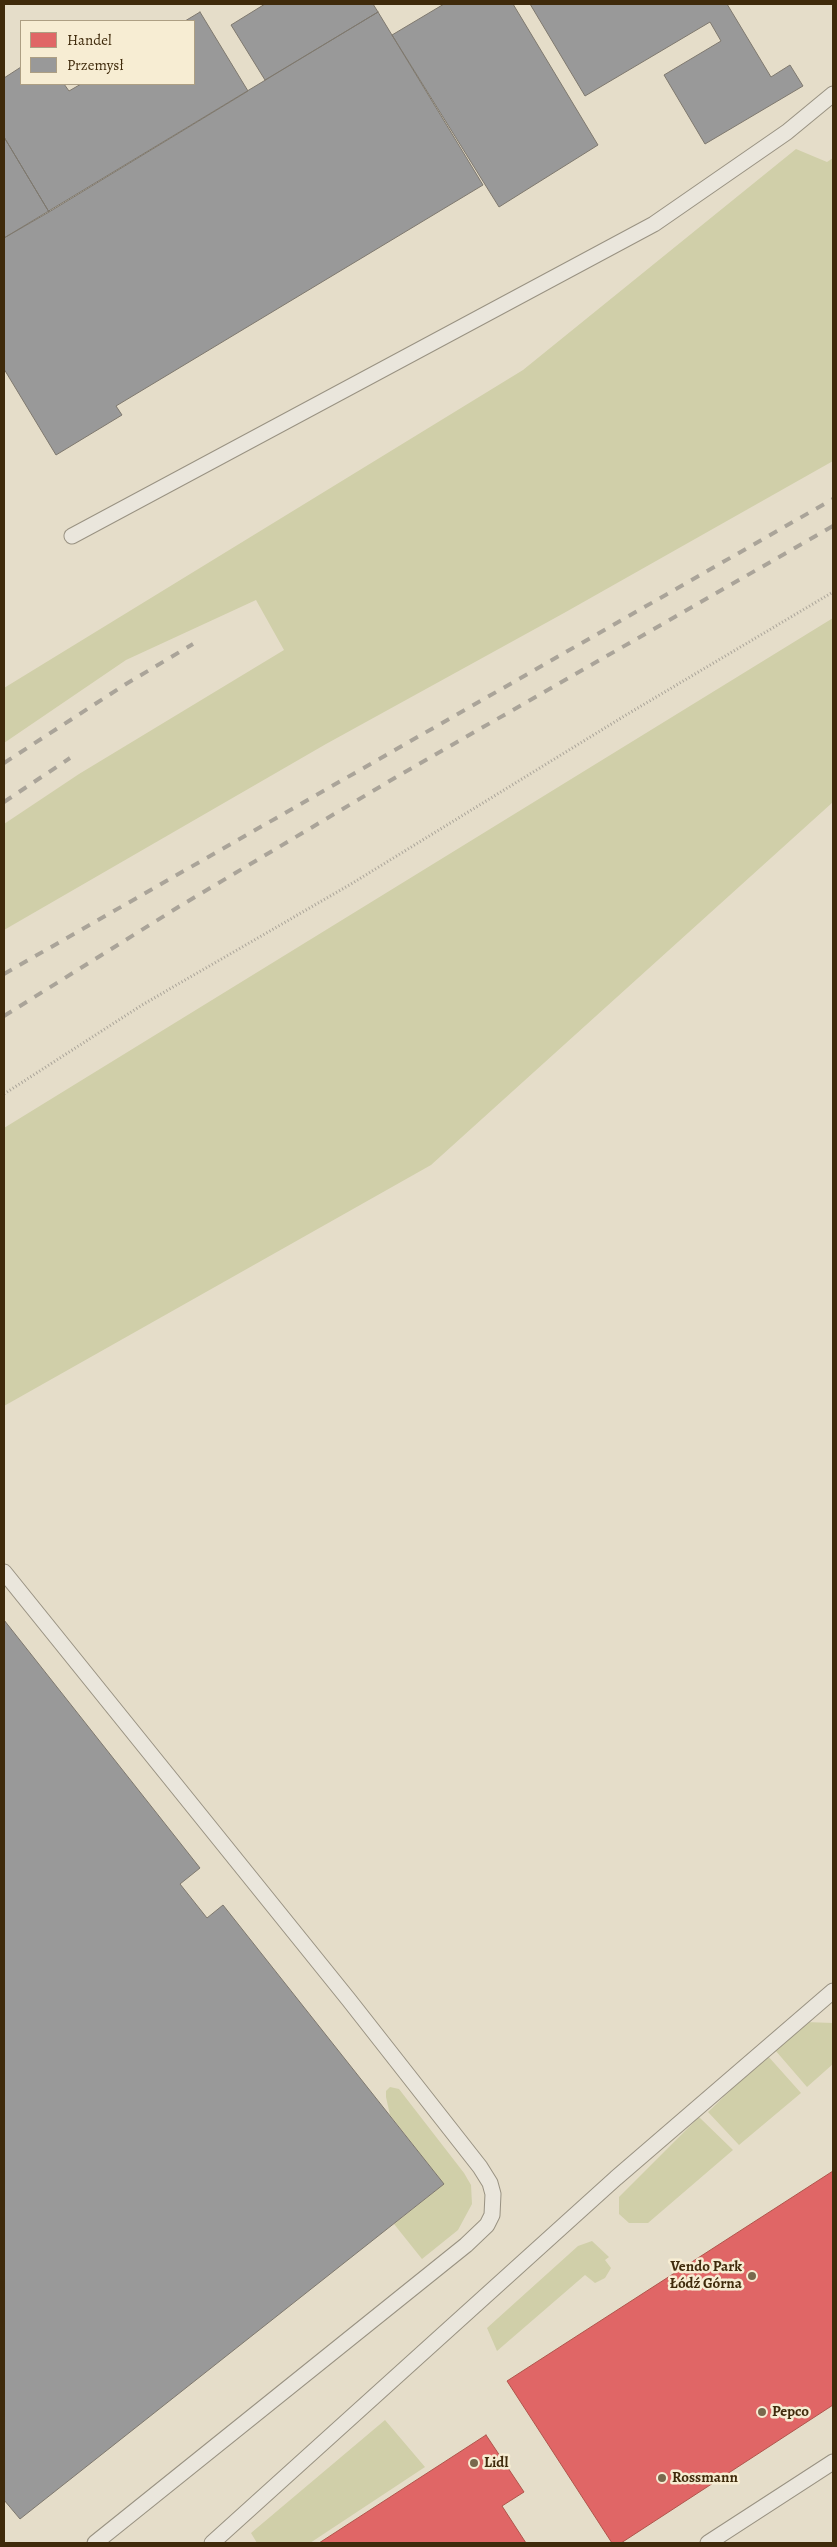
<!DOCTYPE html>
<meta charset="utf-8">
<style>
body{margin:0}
#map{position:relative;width:837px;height:2547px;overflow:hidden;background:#e5ddc9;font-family:Alegreya,serif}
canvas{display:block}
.frame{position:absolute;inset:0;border:5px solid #3f2a0b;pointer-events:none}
.legend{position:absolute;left:20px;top:20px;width:175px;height:65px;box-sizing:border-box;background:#f7edd3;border:1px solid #ad9f83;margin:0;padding:6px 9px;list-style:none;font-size:15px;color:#3f2a0b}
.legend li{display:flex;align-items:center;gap:10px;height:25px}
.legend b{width:25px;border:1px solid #ad9f83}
</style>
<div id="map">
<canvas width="837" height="2547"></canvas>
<div class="frame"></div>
<ul class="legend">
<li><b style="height:14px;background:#e06666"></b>Handel</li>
<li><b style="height:14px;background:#999"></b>Przemysł</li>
</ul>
</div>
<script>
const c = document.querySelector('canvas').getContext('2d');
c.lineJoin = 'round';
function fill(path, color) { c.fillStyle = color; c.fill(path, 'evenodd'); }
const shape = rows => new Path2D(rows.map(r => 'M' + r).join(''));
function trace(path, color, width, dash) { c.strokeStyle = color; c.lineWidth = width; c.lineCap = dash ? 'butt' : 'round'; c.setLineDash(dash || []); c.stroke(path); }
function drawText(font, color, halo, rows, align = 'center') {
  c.font = font + ' Alegreya,serif'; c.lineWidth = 5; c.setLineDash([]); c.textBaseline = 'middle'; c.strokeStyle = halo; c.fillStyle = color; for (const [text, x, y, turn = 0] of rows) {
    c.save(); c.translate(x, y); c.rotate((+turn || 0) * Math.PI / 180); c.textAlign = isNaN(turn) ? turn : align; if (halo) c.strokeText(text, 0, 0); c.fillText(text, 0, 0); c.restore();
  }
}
fill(shape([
 [796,149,827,162,833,158,833,461,564,613,326,744,4,930,4,824,79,774,284,650,256,600,126,660,4,743,4,688,523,370],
 [833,618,833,802,431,1165,4,1406,4,1128],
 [805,2022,833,2023,833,2064,807,2087,775,2050],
 [767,2055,801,2093,739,2145,708,2112],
 [390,2087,399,2089,464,2173,471,2185,472,2204,458,2230,422,2259,394,2224,444,2184,390,2115,386,2097,386,2091],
 [699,2117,733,2150,648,2223,629,2223,619,2214,619,2197],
 [592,2241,609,2257,605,2260,611,2268,605,2278,595,2283,585,2275,497,2351,487,2328,578,2246],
 [385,2420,425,2467,310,2543,257,2543,251,2533]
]), '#d0cfa9');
const shops = shape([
 [833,2171,833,2405,621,2543,612,2543,507,2381,833,2171],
 [486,2435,524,2492,502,2506,526,2543,319,2543,486,2435]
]);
fill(shops, '#e06666');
trace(shops, '#b0544b', 1);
const industry = shape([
 [265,4,373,4,378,12,265,80,231,25,265,4],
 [444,4,513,4,598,145,499,207,392,35,444,4],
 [530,4,727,4,771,77,790,65,803,86,705,144,664,75,721,41,710,22,585,96,530,4],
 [200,12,248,91,49,212,4,137,4,78,21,67,21,84,64,84,69,91,81,84,194,84,194,21,185,21,200,12],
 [378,12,483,185,116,406,122,415,56,455,4,369,4,238,378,12],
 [4,137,49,212,4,238,4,137],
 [4,1620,200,1868,180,1884,207,1918,223,1905,444,2184,20,2519,4,2500,4,1620]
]);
fill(industry, '#999');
trace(industry, '#7e786e', 1);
const lane = shape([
 [72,536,654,224,787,132,833,94],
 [4,1572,349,2000,480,2167,490,2183,493,2194,492,2215,487,2225,466,2245,95,2543],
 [212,2543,616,2178,833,1991],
 [708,2543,833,2462]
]);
trace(lane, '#999282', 17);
trace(shape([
 [4,1094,142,1005,351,884,626,715,833,592]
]), '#aaa499', 3, [1, 2.5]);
trace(lane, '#eae6dc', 15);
trace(shape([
 [4,763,126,684,193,644],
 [4,802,70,758],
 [4,974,833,499],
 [4,1016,180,906,398,776,833,526]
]), '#aaa499', 4, [9, 9]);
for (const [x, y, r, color] of [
 [752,2276,5,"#79694e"],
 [762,2412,5,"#79694e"],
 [474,2463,5,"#79694e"],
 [662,2478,5,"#79694e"]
]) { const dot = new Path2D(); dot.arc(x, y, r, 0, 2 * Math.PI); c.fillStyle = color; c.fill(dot); trace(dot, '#f7edd3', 2); }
drawText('bold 15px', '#3f2a0b', '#f7edd3', [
 ["Vendo Park",742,2267,"right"],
 ["Łódź Górna",742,2284,"right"],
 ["Pepco",772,2412],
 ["Lidl",484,2463],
 ["Rossmann",672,2478]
], 'left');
</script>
